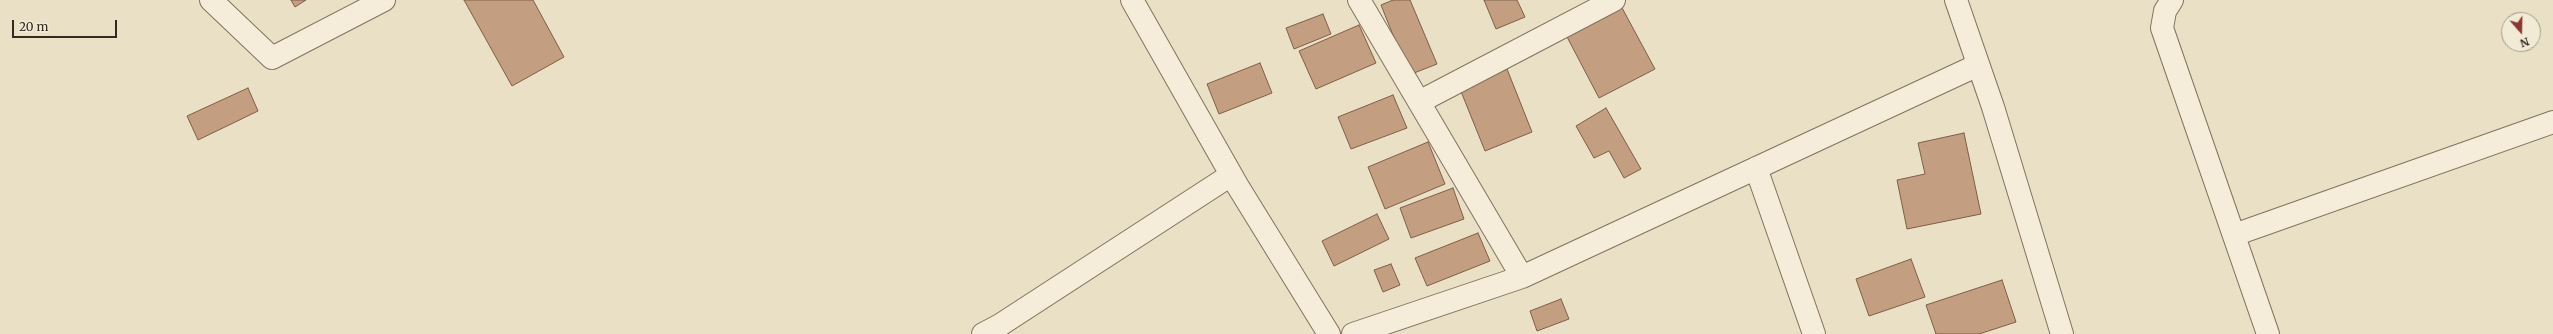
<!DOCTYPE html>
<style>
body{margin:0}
#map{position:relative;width:2553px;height:334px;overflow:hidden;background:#e9e0c6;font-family:Merriweather,serif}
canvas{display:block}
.north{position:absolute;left:2501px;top:12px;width:40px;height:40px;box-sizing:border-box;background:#f1ead5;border:1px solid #a59d8d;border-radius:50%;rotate:160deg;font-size:11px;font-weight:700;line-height:16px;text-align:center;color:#342a20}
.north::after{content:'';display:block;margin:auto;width:14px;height:18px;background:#8b3635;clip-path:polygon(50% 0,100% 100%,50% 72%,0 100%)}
.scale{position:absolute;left:12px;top:20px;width:105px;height:18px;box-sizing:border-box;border:2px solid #342a20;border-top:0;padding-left:5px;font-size:12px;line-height:14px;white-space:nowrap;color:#342a20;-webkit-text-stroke:3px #f1ead5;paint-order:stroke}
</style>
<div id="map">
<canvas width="2553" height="334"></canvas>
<div class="north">N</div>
<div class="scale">20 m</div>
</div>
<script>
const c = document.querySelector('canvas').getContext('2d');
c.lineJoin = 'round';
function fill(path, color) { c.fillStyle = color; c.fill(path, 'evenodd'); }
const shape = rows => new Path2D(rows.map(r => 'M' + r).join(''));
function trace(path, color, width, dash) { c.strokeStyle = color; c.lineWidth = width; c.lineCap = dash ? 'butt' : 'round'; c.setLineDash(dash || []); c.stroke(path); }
const building = shape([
 [291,0,306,0,295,7,291,0],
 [464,0,533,0,564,57,512,86,464,0],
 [1393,0,1410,0,1437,64,1409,75,1381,5,1393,0],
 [1484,0,1517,0,1525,17,1496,29,1484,0],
 [1621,6,1655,69,1599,98,1566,35,1621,6],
 [1323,14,1331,34,1294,49,1286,28,1323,14],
 [1359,25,1376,63,1316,89,1299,51,1359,25],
 [1260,63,1272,93,1219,114,1207,84,1260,63],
 [1507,69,1532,132,1485,151,1460,89,1507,69],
 [248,88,258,111,198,140,187,116,248,88],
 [1393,95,1407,128,1351,149,1338,117,1393,95],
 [1606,108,1641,169,1624,178,1609,151,1594,158,1576,126,1606,108],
 [1964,133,1981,214,1907,229,1897,180,1925,174,1918,143,1964,133],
 [1428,142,1445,184,1385,209,1368,167,1428,142],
 [1453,188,1464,219,1411,238,1400,208,1453,188],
 [1377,214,1389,239,1334,266,1322,241,1377,214],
 [1478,233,1490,261,1427,286,1415,258,1478,233],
 [1911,259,1925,297,1869,316,1856,279,1911,259],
 [1391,264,1400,285,1383,292,1374,270,1391,264],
 [2002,280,2016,322,1979,334,1936,334,1926,305,2002,280],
 [1561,299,1569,319,1537,331,1530,311,1561,299]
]);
fill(building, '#c39e80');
trace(building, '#7f5e46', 1);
const minor = shape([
 [211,0,272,58,384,0],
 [1132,0,1237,185,1329,334],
 [1359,0,1419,102],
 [1956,0,1993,107,2062,334],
 [2172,0,2165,11,2162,28,2268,334],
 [1756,168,1814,334],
 [2234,235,2553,122],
 [1522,277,1419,102,1614,0],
 [983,334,1000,325,1231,175],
 [1353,334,1522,277,1978,65]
]);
trace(minor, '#82725e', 24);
trace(minor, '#f5edd9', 22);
</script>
